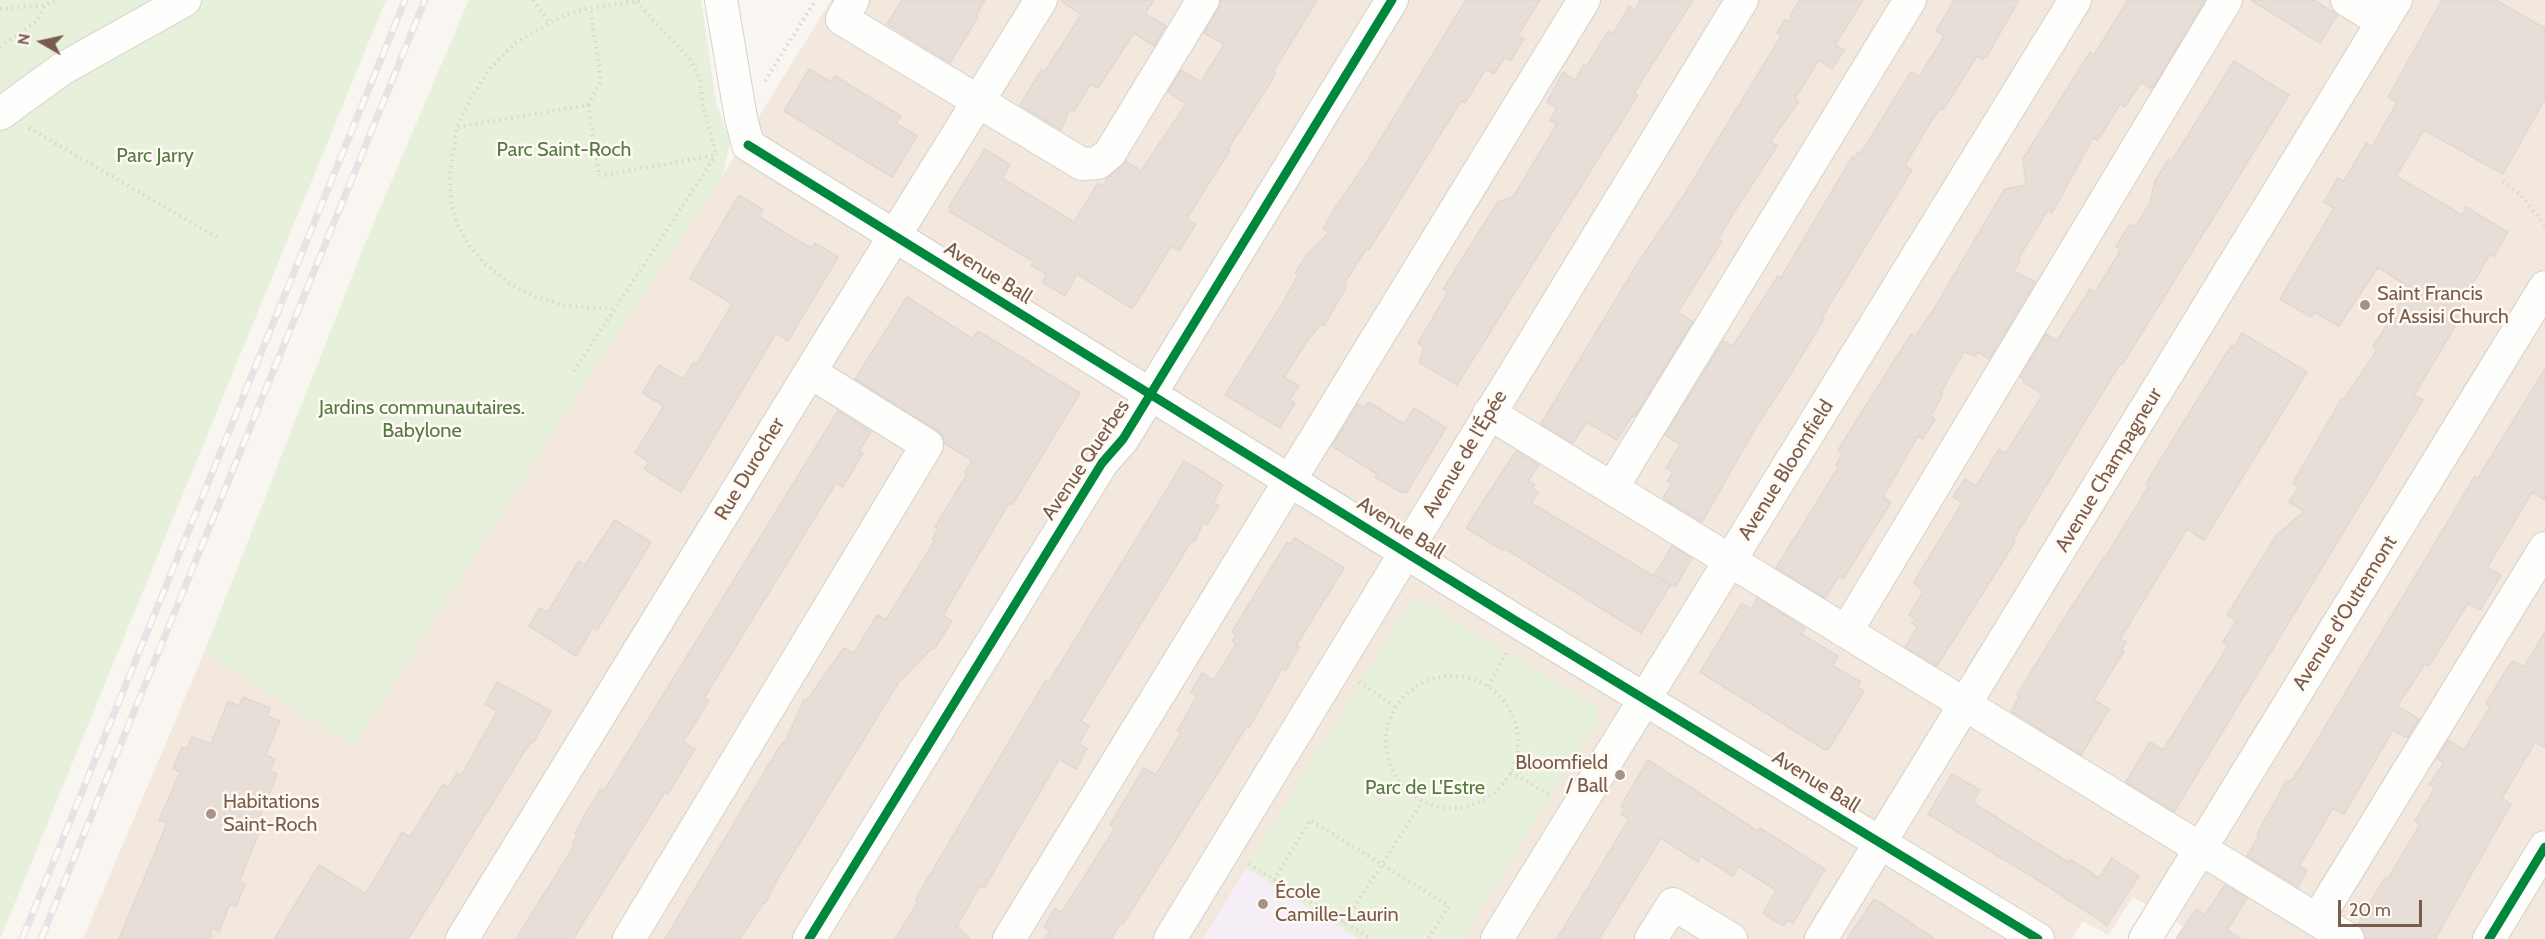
<!DOCTYPE html>
<meta charset="utf-8">
<style>
body{margin:0}
#map{position:relative;width:2545px;height:939px;overflow:hidden;background:#f9f5f0;font-family:Cabin,sans-serif}
canvas{display:block}
.north{position:absolute;left:12px;top:12px;width:60px;height:60px;-webkit-text-stroke:4px #fffaf3;paint-order:stroke;rotate:279deg;font-size:16px;font-weight:700;line-height:24px;text-align:center;color:#7a5c4d}
.north::after{content:'';display:block;margin:auto;width:21px;height:27px;background:#7a5c4d;clip-path:polygon(50% 0,100% 100%,50% 72%,0 100%)}
.scale{position:absolute;left:2338px;top:900px;width:84px;height:27px;box-sizing:border-box;border:3px solid #7a5c4d;border-top:0;padding-left:8px;font-size:18px;line-height:21px;white-space:nowrap;color:#7a5c4d;-webkit-text-stroke:4px #fffaf3;paint-order:stroke}
</style>
<div id="map">
<canvas width="2545" height="939"></canvas>
<div class="north">N</div>
<div class="scale">20 m</div>
</div>
<script>
const c = document.querySelector('canvas').getContext('2d');
c.lineJoin = 'round';
function fill(path, color) { c.fillStyle = color; c.fill(path, 'evenodd'); }
const shape = rows => new Path2D(rows.map(r => 'M' + r).join(''));
function trace(path, color, width, dash) { c.strokeStyle = color; c.lineWidth = width; c.lineCap = dash ? 'butt' : 'round'; c.setLineDash(dash || []); c.stroke(path); }
function drawText(font, color, halo, rows, align = 'center') {
  c.font = font + ' Cabin,sans-serif'; c.lineWidth = 5; c.setLineDash([]); c.textBaseline = 'middle'; c.strokeStyle = halo; c.fillStyle = color; for (const [text, x, y, turn = 0] of rows) {
    c.save(); c.translate(x, y); c.rotate((+turn || 0) * Math.PI / 180); c.textAlign = isNaN(turn) ? turn : align; if (halo) c.strokeText(text, 0, 0); c.fillText(text, 0, 0); c.restore();
  }
}
fill(shape([
 [831,0,2545,0,2545,939,2180,939,2186,928,2133,897,2108,935,2083,921,2072,939,83,939,204,653,354,746,587,379,723,175]
]), '#f2e8de');
fill(shape([
 [1246,868,1359,939,1203,939]
]), '#f6eef6');
fill(shape([
 [0,0,386,0,0,939],
 [469,0,701,0,716,102,730,142,723,175,587,379,354,746,204,653,366,241],
 [1419,599,1594,704,1599,718,1463,939,1359,939,1246,868,1408,605]
]), '#e7f0db');
const building = shape([
 [902,0,985,0,976,16,978,17,950,63,887,24,902,0],
 [1060,0,1154,0,1145,14,1166,26,1154,46,1134,33,1098,88,1091,84,1074,111,1070,109,1061,130,1020,105,1042,69,1045,71,1081,15,1060,0],
 [1221,0,1317,0,1273,72,1275,73,1274,77,1228,149,1230,150,1187,218,1196,224,1179,251,1171,246,1135,305,1131,308,1077,274,1065,296,1042,282,1046,274,1031,265,1034,262,949,211,951,209,949,207,985,149,1010,165,1002,178,1074,222,1098,183,1103,186,1107,178,1126,161,1141,171,1186,104,1168,92,1181,70,1201,82,1224,44,1204,33,1218,9,1221,0],
 [1466,0,1540,0,1518,35,1524,39,1510,61,1505,57,1494,74,1486,69,1465,103,1461,101,1369,250,1366,249,1344,284,1347,286,1324,326,1321,324,1307,341,1284,377,1299,386,1289,400,1295,403,1280,428,1225,395,1284,301,1298,275,1295,273,1307,255,1329,232,1323,229,1333,211,1366,163,1466,0],
 [1640,0,1693,0,1634,93,1638,95,1457,385,1419,362,1424,348,1418,343,1448,292,1443,289,1498,202,1513,197,1557,124,1550,120,1557,108,1547,102,1563,72,1575,80,1584,64,1587,66,1608,31,1613,34,1629,6,1635,10,1640,0],
 [1800,0,1863,0,1835,45,1844,50,1832,69,1819,60,1795,98,1799,101,1770,142,1777,146,1731,217,1719,239,1722,241,1678,312,1693,322,1634,417,1632,416,1617,440,1587,422,1573,443,1541,424,1636,266,1684,195,1758,74,1781,36,1777,33,1785,19,1790,22,1792,18,1790,16,1800,0],
 [1954,0,2019,0,1986,58,1984,56,1982,60,1977,56,1943,110,1940,108,1930,123,1905,165,1912,170,1822,317,1824,319,1785,383,1756,427,1702,522,1663,498,1672,484,1667,481,1673,472,1666,468,1680,445,1665,435,1723,341,1733,346,1778,276,1781,278,1852,157,1854,159,1858,152,1861,153,1911,72,1919,77,1944,36,1936,31,1954,0],
 [2128,0,2205,0,2153,87,2150,88,2141,82,2125,107,2120,104,2098,140,2093,138,2052,213,2048,210,2018,259,2020,260,2014,271,2035,282,1989,359,1978,352,1975,356,1964,352,1941,392,1943,394,1931,416,1935,419,1923,439,1918,436,1883,497,1891,502,1843,579,1839,576,1825,598,1776,568,1839,466,1836,465,1843,453,1838,450,1911,334,1915,337,1935,307,2005,189,2026,185,2023,159,2090,52,2094,55,2128,0],
 [2251,0,2314,0,2337,15,2320,43,2251,0],
 [2442,0,2496,0,2545,28,2545,99,2503,174,2424,130,2396,176,2462,215,2466,207,2508,232,2494,256,2490,254,2455,314,2460,318,2414,395,2423,400,2174,812,2126,782,2150,742,2163,750,2228,646,2223,642,2236,621,2227,615,2276,536,2304,511,2289,502,2299,487,2293,483,2342,398,2344,399,2377,350,2373,347,2410,288,2378,267,2339,326,2314,312,2311,317,2280,299,2334,208,2324,202,2338,178,2344,181,2366,143,2372,147,2397,102,2388,97,2442,0],
 [2234,61,2289,95,2122,365,2120,364,2082,426,2013,540,2015,542,1937,666,1905,647,1918,626,1912,623,1915,619,1909,615,1923,592,1914,582,1962,503,1953,497,1965,479,1976,486,1999,449,2006,453,2043,394,2023,382,2024,379,2020,377,2046,334,2057,341,2090,289,2095,292,2121,250,2116,246,2130,224,2135,227,2150,203,2155,181,2169,159,2172,161,2234,61],
 [809,69,831,82,835,76,901,116,896,123,917,136,892,177,784,111,809,69],
 [739,195,763,210,759,216,785,233,811,248,815,243,838,257,788,341,776,333,681,492,644,469,649,462,635,453,664,406,642,393,659,365,683,379,694,362,697,364,732,304,690,278,739,195],
 [907,297,973,339,978,331,1080,393,1012,505,1009,503,943,615,952,621,934,649,932,648,899,682,778,878,765,904,763,903,740,939,665,939,780,746,786,740,804,699,807,700,844,648,854,653,877,615,886,620,935,540,932,539,938,529,935,527,966,476,965,472,972,460,945,444,943,436,937,430,855,379,907,297],
 [2242,333,2307,372,2204,540,2187,529,2120,639,2126,642,2121,650,2124,651,2094,700,2109,709,2081,755,2011,711,2019,697,2017,695,2053,636,2104,557,2105,558,2149,486,2146,484,2157,465,2231,346,2234,347,2242,333],
 [2545,369,2545,500,2532,492,2487,568,2501,575,2480,610,2468,603,2429,666,2425,664,2397,706,2419,719,2407,738,2393,730,2344,814,2333,808,2299,866,2307,871,2298,887,2247,856,2259,835,2257,834,2286,781,2291,781,2307,757,2475,476,2478,478,2545,369],
 [1368,402,1404,424,1414,408,1446,428,1406,493,1404,491,1402,493,1375,477,1377,474,1332,446,1358,404,1364,408,1368,402],
 [838,411,871,432,859,451,863,453,843,487,836,483,704,698,709,701,683,742,695,749,668,794,665,792,573,939,516,939,574,846,572,844,577,835,575,833,586,813,601,789,604,791,838,411],
 [1516,451,1539,465,1528,481,1535,485,1532,488,1538,492,1531,503,1654,576,1672,546,1692,558,1675,587,1657,577,1670,586,1641,633,1504,548,1502,550,1466,528,1516,451],
 [1184,461,1223,485,1213,503,1219,506,1207,525,1204,522,1194,542,1192,540,1081,721,1089,726,1079,744,1087,749,1076,769,1059,759,984,888,980,886,957,926,970,939,895,939,918,902,915,900,1046,680,1049,682,1184,461],
 [615,520,651,542,597,630,593,627,576,656,529,626,540,608,548,612,579,561,585,565,615,520],
 [1295,538,1344,568,1296,646,1299,647,1285,671,1282,669,1249,728,1247,726,1123,924,1121,923,1111,939,1044,939,1050,930,1044,927,1055,908,1061,912,1067,904,1115,828,1110,825,1144,768,1156,775,1181,733,1177,731,1197,696,1191,692,1202,673,1214,680,1236,644,1232,641,1236,635,1232,632,1287,542,1291,544,1295,538],
 [1757,598,1805,628,1801,634,1838,656,1833,666,1861,682,1857,687,1864,691,1828,750,1825,750,1700,672,1742,603,1751,609,1757,598],
 [2545,632,2545,748,2535,742,2502,798,2511,804,2435,939,2366,939,2363,930,2358,924,2385,877,2388,879,2420,824,2415,821,2435,788,2429,785,2444,763,2437,758,2448,740,2464,750,2490,707,2486,704,2504,673,2513,661,2524,667,2545,632],
 [497,682,551,711,533,743,531,741,408,939,274,939,319,865,366,894,402,832,410,837,443,784,448,788,457,773,461,776,497,711,485,704,497,682],
 [243,697,270,708,267,716,280,721,266,755,275,759,270,771,277,774,258,820,263,823,239,882,245,884,236,907,230,904,219,931,212,928,210,939,119,939,167,823,159,820,180,772,173,769,182,747,187,749,192,737,211,744,228,701,239,706,243,697],
 [1648,760,1758,831,1760,828,1825,869,1793,923,1788,920,1784,926,1763,913,1776,890,1738,866,1733,876,1701,856,1698,862,1661,838,1599,939,1557,939,1629,819,1621,814,1624,808,1621,806,1648,760],
 [1952,774,1980,790,1973,803,2068,862,2070,859,2099,878,2112,858,2139,876,2107,925,2035,878,1928,814,1952,774],
 [2225,885,2247,898,2227,930,2241,939,2176,939,2196,909,2205,915,2225,885],
 [1874,899,1901,916,1935,939,1847,939,1874,899]
]);
fill(building, '#e6ded7');
trace(building, '#e2d8d2', 1.5);
const minor = shape([
 [721,0,741,118,748,145,1513,619,2038,939],
 [853,0,842,19,1082,164,1098,163,1110,153,1203,0],
 [2347,0,2383,22],
 [0,114,62,69,185,0],
 [1489,413,2348,939],
 [1612,488,1910,0],
 [1846,632,2226,0],
 [2317,920,2545,548],
 [462,939,810,372,1041,0],
 [629,939,927,445,810,372],
 [809,939,1102,463,1123,439,1150,395,1392,0],
 [1009,939,1584,0],
 [1170,939,1742,0],
 [1497,939,2075,0],
 [1651,939,1673,904,1731,939],
 [1821,939,2396,0],
 [2145,939,2545,287],
 [2489,939,2545,847]
]);
trace(minor, '#d7d1cb', 34);
trace(shape([
 [533,0,549,23],
 [636,2,690,59,700,79,702,102,716,155],
 [0,9,45,5,58,0],
 [0,47,37,21,45,5],
 [765,81,815,1],
 [588,105,599,176,715,155],
 [458,127,588,105,601,81,590,8],
 [29,128,218,238],
 [2503,181,2520,194,2545,226],
 [613,309,566,306,534,296,509,283,483,262,469,245,458,226,451,202,450,173,457,127,471,98,491,67,515,43,549,23,568,14,590,8,645,0],
 [574,371,716,155],
 '1386 742a66 66 0 1 1 132 0a66 66 0 1 1-132 0Z',
 [1359,682,1396,707],
 [1488,686,1508,650],
 [1511,772,1552,796],
 [1249,864,1371,939],
 [1274,880,1310,820,1449,906,1428,939],
 [1344,923,1422,802]
]), '#dcd5d0', 4, [1.5, 4.5]);
trace(minor, '#fefefd', 32);
const rail = shape([
 [22,939,405,0],
 [41,939,425,0]
]);
trace(rail, '#e6e3e7', 7);
trace(rail, '#fffaf3', 4.5, [14]);
trace(shape([
 [748,145,1513,619,2038,939],
 [809,939,1102,463,1123,439,1150,395,1392,0],
 [2489,939,2545,847]
]), '#00873e', 9);
for (const [x, y, r, color] of [
 [2365,305,6,"#a69286"],
 [1620,775,6,"#a69286"],
 [211,814,6,"#a69286"],
 [1263,904,6,"#a69286"]
]) { const dot = new Path2D(); dot.arc(x, y, r, 0, 2 * Math.PI); c.fillStyle = color; c.fill(dot); trace(dot, '#fffaf3', 2); }
drawText('20px', '#537a41', '#fffaf3', [
 ["Parc Saint-Roch",564,150],
 ["Parc Jarry",155,156],
 ["Jardins communautaires.",422,408],
 ["Babylone",422,431],
 ["Parc de L'Estre",1425,788]
]);
drawText('20px', '#7a5c4d', '#fffaf3', [
 ["Avenue Ball",988,273,32],
 ["Avenue de l'Épée",1465,454,-59],
 ["Avenue Querbes",1086,460,-56],
 ["Rue Durocher",750,469,-59],
 ["Avenue Bloomfield",1786,470,-58],
 ["Avenue Champagneur",2109,470,-59],
 ["Avenue Ball",1401,528,32],
 ["Avenue d'Outremont",2345,613,-58],
 ["Avenue Ball",1816,782,32]
]);
drawText('20px', '#7a5c4d', '#fffaf3', [
 ["Saint Francis",2377,294],
 ["of Assisi Church",2377,317],
 ["Bloomfield",1608,763,"right"],
 ["/ Ball",1608,786,"right"],
 ["Habitations",223,802],
 ["Saint-Roch",223,825],
 ["École",1275,892],
 ["Camille-Laurin",1275,915]
], 'left');
</script>
